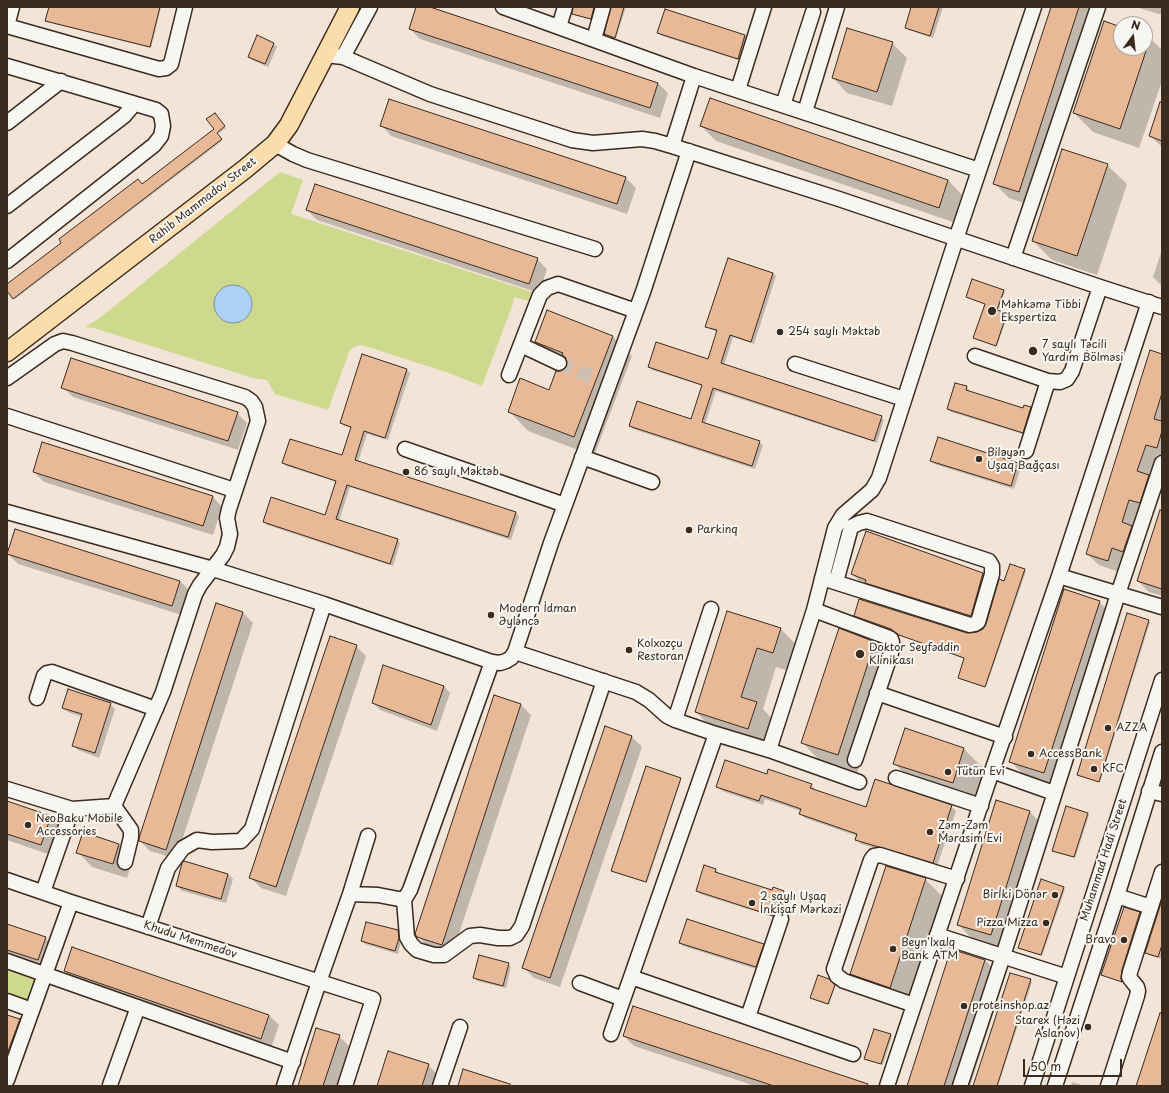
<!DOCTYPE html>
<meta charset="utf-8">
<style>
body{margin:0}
#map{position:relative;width:1169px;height:1093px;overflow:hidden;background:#f2e4d7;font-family:"Playpen Sans",sans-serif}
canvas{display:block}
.frame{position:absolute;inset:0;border:8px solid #3b2a1e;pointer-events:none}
.north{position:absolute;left:1113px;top:16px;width:40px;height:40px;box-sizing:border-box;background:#f6f6f2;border:1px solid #aba49d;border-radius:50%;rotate:15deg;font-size:11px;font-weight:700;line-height:16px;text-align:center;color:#3b2a1e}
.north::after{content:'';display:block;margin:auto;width:14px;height:18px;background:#3b2a1e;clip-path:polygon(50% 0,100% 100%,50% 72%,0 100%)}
.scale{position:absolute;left:1023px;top:1059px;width:99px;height:18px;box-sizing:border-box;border:2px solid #3b2a1e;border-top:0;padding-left:5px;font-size:12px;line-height:14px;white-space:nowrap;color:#3b2a1e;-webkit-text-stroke:3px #f6f6f2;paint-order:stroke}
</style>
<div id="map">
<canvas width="1169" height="1093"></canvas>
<div class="frame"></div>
<div class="north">N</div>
<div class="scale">50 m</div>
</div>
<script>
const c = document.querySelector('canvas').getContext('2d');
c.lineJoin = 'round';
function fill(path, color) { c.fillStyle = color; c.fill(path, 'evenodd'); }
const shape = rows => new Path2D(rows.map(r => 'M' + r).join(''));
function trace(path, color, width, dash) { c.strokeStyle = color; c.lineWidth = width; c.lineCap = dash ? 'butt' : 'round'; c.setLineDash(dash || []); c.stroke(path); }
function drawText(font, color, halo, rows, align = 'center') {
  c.font = font + ' "Playpen Sans",sans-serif'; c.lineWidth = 4; c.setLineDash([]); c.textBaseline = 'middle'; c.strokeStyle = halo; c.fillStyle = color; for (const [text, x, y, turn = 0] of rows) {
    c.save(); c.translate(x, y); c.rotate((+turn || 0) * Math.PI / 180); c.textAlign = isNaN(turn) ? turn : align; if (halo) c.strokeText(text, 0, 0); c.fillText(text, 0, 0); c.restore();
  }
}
fill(shape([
 [280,172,303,180,291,214,538,294,533,302,514,297,513,304,482,386,446,372,365,346,359,345,352,348,349,352,328,410,275,394,267,380,253,378,94,328,85,327,101,317],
 [7,963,39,974,26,1006,7,1000]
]), '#cdd98c');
const water = shape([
 '214 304a19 19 0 1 1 38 0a19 19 0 1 1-38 0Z'
]);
fill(water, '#acd3f6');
trace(water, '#7f8fa0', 1);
fill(shape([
 [50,7,161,7,151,48,48,22,46,20],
 [417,7,426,7,658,83,668,93,660,118,420,39,410,29],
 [574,7,596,7,592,20,574,15],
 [612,7,626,7,616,38,605,34],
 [912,7,943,7,933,38,909,30,906,27],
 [1052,7,1098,7,1033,206,1009,198,994,183],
 [1136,7,1162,7,1162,15],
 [1121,28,1121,48,1145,48,1145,36,1150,38,1162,50,1162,81,1139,148,1093,132,1074,113],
 [659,33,745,36,748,39,741,61,662,36],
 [257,37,274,44,277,47,268,67,252,60,249,57],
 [892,43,907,58,892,106,847,93,833,78],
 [711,99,948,180,962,195,953,222,716,141,701,126],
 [1162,99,1162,147,1150,136],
 [390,100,626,178,636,188,627,214,391,136,382,126],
 [216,115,226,128,217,134,222,141,15,299,7,289,7,285,142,185,215,129],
 [1107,165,1127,184,1097,275,1052,260,1033,241],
 [307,210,537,259,547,269,539,293,317,220],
 [1162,250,1162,286,1153,277],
 [773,273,776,276,754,344,733,337,724,366,881,417,884,420,877,443,716,391,705,424,759,442,763,445,755,469,633,429,630,426,692,420,703,386,652,370,649,367,708,360,717,332,710,329,707,326],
 [1003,291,1005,292,998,311,1008,315,997,346,976,339,986,304,967,297],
 [548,311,613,337,632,356,594,456,528,431,509,411,549,391,560,372,568,366,555,361,536,342],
 [363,355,407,370,410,373,388,440,367,434,358,462,516,513,519,516,511,540,350,487,339,521,397,540,400,543,393,566,267,525,264,522,326,516,337,482,286,466,283,463,342,457,352,428,344,426,341,423],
 [1162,355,1162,457,1157,455,1150,477,1160,487,1119,572,1099,565,1087,554],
 [63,387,237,413,247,423,238,450,73,397],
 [966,387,969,390,969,392,1024,409,1030,408,1033,411,1026,435,951,412,948,409],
 [931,461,1018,464,1021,467,1014,489,934,464],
 [34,472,213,497,222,507,213,535,44,482],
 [1162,507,1162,596,1149,592,1138,581],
 [867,532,983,574,998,589,1004,582,1010,565,1026,571,986,687,960,679,965,658,901,636,897,632,893,630,856,617,967,634,980,632,886,602,871,593,852,574],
 [8,554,180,581,190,591,182,615,18,564],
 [1099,602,1119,621,1064,792,1030,781,1010,761],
 [216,605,243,613,253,623,176,859,150,851,140,841],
 [728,612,781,629,800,649,792,672,776,667,763,709,776,723,768,748,715,731,696,712],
 [1148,621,1150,622,1100,782,1079,776,1078,775],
 [839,630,875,643,894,662,857,774,821,762,802,742],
 [356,646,366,656,286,896,261,888,251,878],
 [444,686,450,693,437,731,380,710,373,703],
 [494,696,521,705,531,715,452,955,428,947,418,936],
 [110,704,115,709,99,758,78,750,73,746,82,717,68,712,63,708],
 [605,728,632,737,642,747,560,987,534,978,524,968],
 [905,730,964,749,984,769,973,802,914,783,894,763],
 [767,775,811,785,815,789,815,791,866,808,951,806,956,811,937,866,861,844,856,839,857,836,805,818,800,814,801,811,765,799,763,805,722,791,717,786],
 [680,779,681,780,647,883,614,872],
 [7,802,51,816,61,826,51,855,7,840],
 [997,802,1030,812,1049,832,1010,954,977,944,958,924],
 [1088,814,1089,815,1075,858,1055,852],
 [119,845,133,859,127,878,92,867,78,852],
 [715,869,719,873,718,874,773,891,784,892,787,895,781,914,777,918,700,894,697,891],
 [228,874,233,879,226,903,182,891,177,886],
 [925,879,945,899,910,1007,871,994,852,974],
 [1063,888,1065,889,1042,956,1020,949],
 [1162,903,1162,957,1161,959,1149,955,1146,952],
 [1125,909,1141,915,1123,972,1122,982,1103,975],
 [7,925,45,938,55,948,48,970,7,956],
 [397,931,401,934,401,941,398,954,365,944,362,941],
 [680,943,763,945,766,948,759,970,683,946],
 [985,960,1004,980,970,1086,908,1086],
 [508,964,511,967,506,988,477,981,474,978],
 [65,971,269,1015,279,1025,271,1048,75,981],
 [829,980,835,987,829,1005,812,999,811,998],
 [1030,980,1032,982,998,1086,974,1086],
 [633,1008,871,1086,755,1086,634,1046,624,1036],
 [7,1016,19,1020,29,1030,21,1053,7,1048],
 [875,1030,892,1036,883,1065,867,1060],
 [339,1036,354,1051,342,1086,299,1086],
 [428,1065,448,1085,447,1086,378,1086],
 [1072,1082,1085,1086,1071,1086]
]), '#0003');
const building = shape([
 [49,7,160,7,150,47,45,21,49,7],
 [416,7,430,7,658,83,650,108,409,29,416,7],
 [573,7,594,7,591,19,572,14,573,7],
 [611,7,624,7,615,38,604,34,611,7],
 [911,7,939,7,930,36,905,28,911,7],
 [1051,7,1079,7,1019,192,993,184,1051,7],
 [665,9,745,35,738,59,657,33,665,9],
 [1104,21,1121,27,1121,48,1147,48,1120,129,1073,113,1104,21],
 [847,28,893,42,877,92,832,78,847,28],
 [257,35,274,43,265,64,248,57,257,35],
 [710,98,948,180,939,208,700,126,710,98],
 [389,99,626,177,617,204,380,126,389,99],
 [1160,102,1162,102,1162,141,1149,136,1160,102],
 [215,113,225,126,217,133,222,139,13,299,7,291,7,284,61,243,59,239,138,179,142,184,214,129,206,119,215,113],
 [1062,149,1108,164,1077,256,1032,241,1062,149],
 [315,184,538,258,529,284,306,210,315,184],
 [728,258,773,273,751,342,730,335,721,363,882,416,874,441,713,388,702,422,760,441,752,466,629,426,637,401,691,419,702,385,648,367,656,342,708,359,717,330,705,327,728,258],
 [972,279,1004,290,997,310,1007,313,996,346,973,338,985,304,966,297,972,279],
 [547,310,613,336,574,437,508,412,520,378,549,390,556,371,560,371,563,370,567,366,567,362,566,358,562,355,563,353,535,342,547,310],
 [1150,350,1162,354,1162,393,1154,419,1162,421,1162,431,1157,448,1146,445,1137,471,1149,475,1140,503,1129,500,1122,522,1132,526,1123,552,1112,548,1108,561,1086,554,1150,350],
 [362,354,407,369,385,438,364,431,355,460,516,512,508,537,347,485,336,519,398,539,390,564,263,522,271,497,325,515,336,481,282,463,290,439,342,455,351,427,340,423,362,354],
 [71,358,238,412,228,441,61,388,71,358],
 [955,383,967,386,966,390,1023,408,1024,405,1031,407,1023,433,947,409,955,383],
 [938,437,1018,463,1011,486,930,461,938,437],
 [42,442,213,496,203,526,33,472,42,442],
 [1160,510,1162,511,1162,589,1137,581,1160,510],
 [15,529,180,581,172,606,7,554,15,529],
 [866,531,983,573,971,616,865,583,866,580,851,574,866,531],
 [1010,564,1025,569,985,687,958,678,964,658,899,635,891,629,854,616,859,599,967,633,977,632,983,629,986,624,999,579,1004,581,1010,564],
 [1064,589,1100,601,1044,773,1009,762,1064,589],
 [216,603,243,612,166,850,139,841,139,838,216,603],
 [727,611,781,628,773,653,757,648,741,697,757,702,748,729,695,712,727,611],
 [1127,613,1149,620,1099,782,1077,775,1127,613],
 [839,628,875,642,838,755,801,743,839,628],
 [330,636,357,645,276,887,249,878,330,636],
 [383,665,444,686,431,725,372,703,383,665],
 [68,689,111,703,95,753,72,746,82,714,62,708,68,689],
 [494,695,521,704,442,945,417,937,415,934,494,695],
 [605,726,632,736,550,978,522,968,605,726],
 [905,728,964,748,953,783,893,764,905,728],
 [725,760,767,774,768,769,812,784,810,788,866,807,875,779,952,805,933,863,855,840,857,834,799,814,801,809,761,795,759,801,716,787,725,760],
 [646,766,681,778,646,882,611,871,646,766],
 [996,800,1030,811,991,935,957,925,996,800],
 [7,801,51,816,41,845,7,834,7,801],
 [1066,806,1088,813,1074,857,1052,851,1066,806],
 [83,832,119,844,113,864,76,853,83,832],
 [184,861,228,874,221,899,176,886,182,863,184,861],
 [704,865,716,869,715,872,772,890,773,887,784,891,778,911,773,916,696,891,704,865],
 [886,866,926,878,890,988,850,974,886,866],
 [1041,879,1064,887,1041,955,1018,948,1041,879],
 [1162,900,1162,945,1158,957,1145,953,1162,900],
 [1124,907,1140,912,1122,970,1121,979,1122,982,1101,975,1124,907],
 [687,919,764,944,756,967,679,943,687,919],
 [366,922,398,930,399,938,395,951,361,941,366,922],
 [7,924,46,937,38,960,7,950,7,924],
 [72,947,269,1015,261,1039,64,971,72,947],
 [951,949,985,960,944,1086,907,1086,951,949],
 [479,955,509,963,503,986,473,978,479,955],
 [1010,973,1031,979,997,1086,973,1086,1010,973],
 [818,975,829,979,835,985,828,1004,810,998,818,975],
 [633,1006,868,1084,867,1086,774,1086,623,1036,633,1006],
 [1160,1013,1162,1013,1162,1086,1136,1086,1160,1013],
 [7,1015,20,1019,7,1054,7,1015],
 [316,1028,340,1035,323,1086,298,1086,316,1028],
 [874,1029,891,1034,881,1064,864,1059,874,1029],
 [388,1051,429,1064,422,1086,377,1086,388,1051],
 [463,1069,510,1084,510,1086,458,1086,463,1069]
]);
fill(building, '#e7b997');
trace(building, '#3b2a1e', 1);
trace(shape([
 [559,363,596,379]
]), '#cdbfb2', 14, [14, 7]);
const minor = shape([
 [503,7,694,76,979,170],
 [7,26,159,69,166,68,171,64,185,7],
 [7,26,12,7],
 [559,27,565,7],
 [594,39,603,7],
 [326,55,343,57,430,94,572,140,593,143,642,139,655,141,672,146,839,199,1100,287,1162,307],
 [343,57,370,7],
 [7,66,156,110,161,114,163,126,161,136,154,145,7,261],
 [738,90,764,7],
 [783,105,813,12],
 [805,112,837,7],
 [7,123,61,81],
 [275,144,293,154,307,160,595,249],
 [672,146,694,76],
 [7,206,124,116,130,109,133,103],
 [1013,258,1098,7],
 [521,345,559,363],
 [975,356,1048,381,1060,382,1067,379,1072,371,1100,287],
 [795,364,904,399],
 [509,375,540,295,547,288,558,284,636,311],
 [7,378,55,344,63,341,72,343,245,397,251,401,255,407,258,421,229,509,227,518,230,534,227,547,223,555,200,585,195,594,163,692,114,806,72,809,7,789],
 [7,416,234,490],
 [405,449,565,505],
 [1026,451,1048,381],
 [582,457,652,482],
 [7,512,213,569,324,604,492,662,500,663,506,661,511,658,515,652,551,543,643,292,689,151],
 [1059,576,1162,607],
 [822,578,970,625,975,624,978,622,992,574,992,566,989,561,867,521,859,523,851,527,836,582],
 [814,610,887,637,891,639,892,642,891,653,855,760],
 [515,652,636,692,649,700,667,716,675,720,716,734,769,750,859,782],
 [877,693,1005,737],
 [37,698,44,676,47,673,52,672,156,709],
 [675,720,711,609],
 [716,734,631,977,853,1054],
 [769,750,814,610,835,528,843,515,872,490,879,478,956,239,1034,7],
 [992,771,1054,793],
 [896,778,981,806],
 [1149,791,1162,794],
 [114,806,131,830,131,837,125,862],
 [7,880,71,902,373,999,345,1086],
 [43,892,72,809],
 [350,894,368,836],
 [1117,896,1151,907],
 [404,900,407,937,411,944,417,950,434,955,444,955,470,936,480,935,498,938,510,938,516,935,522,926,604,681],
 [148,927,168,868,183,848,197,840,212,842,241,841,252,829,324,604],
 [937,935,1067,977],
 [7,961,293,1062],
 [580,983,623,999],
 [7,1001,32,1010],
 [914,1005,844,981,837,976,834,969,871,860,874,856,880,855,957,879],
 [748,1017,781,919],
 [611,1034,631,977],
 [7,1080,71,902],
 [110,1085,138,1007],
 [284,1086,319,982,350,894,378,895,404,900,410,890,492,662],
 [440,1086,460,1027],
 [887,1086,992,771,1059,576,1149,302],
 [960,1086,1003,956,1118,594,1162,463],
 [1032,1086,1162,680],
 [1055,1086,1117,896,1162,752],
 [1108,1086,1137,996,1138,991,1137,987,1132,981,1129,977,1130,972,1162,872]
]);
const major = shape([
 [7,352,245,169,275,144,289,125,350,7]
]);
trace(minor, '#3b2a1e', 17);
trace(major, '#3b2a1e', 21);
trace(minor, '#f6f6f2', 14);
trace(major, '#faddab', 18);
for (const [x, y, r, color] of [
 [992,311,5,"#3b2a1e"],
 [780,332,4,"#3b2a1e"],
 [1033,351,5,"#3b2a1e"],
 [979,459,4,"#3b2a1e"],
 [406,472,4,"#3b2a1e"],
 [689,530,4,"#3b2a1e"],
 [491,615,4,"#3b2a1e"],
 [629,650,4,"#3b2a1e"],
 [860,654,5,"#3b2a1e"],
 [1108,728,4,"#3b2a1e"],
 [1031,754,4,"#3b2a1e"],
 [1094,769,4,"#3b2a1e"],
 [948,772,4,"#3b2a1e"],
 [28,825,4,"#3b2a1e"],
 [930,832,4,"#3b2a1e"],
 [1055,895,4,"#3b2a1e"],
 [752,903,4,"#3b2a1e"],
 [1046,923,4,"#3b2a1e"],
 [1124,940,4,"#3b2a1e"],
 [893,949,4,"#3b2a1e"],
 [964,1006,4,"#3b2a1e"],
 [1088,1027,4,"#3b2a1e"]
]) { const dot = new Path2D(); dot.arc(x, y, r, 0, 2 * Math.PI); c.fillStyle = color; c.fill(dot); trace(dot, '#f6f6f2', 1.5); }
drawText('11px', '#3b2a1e', '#f6f6f2', [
 ["Rahib Mammadov Street",203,201,-38],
 ["Muhammad Hadi Street",1104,860,-72],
 ["Khudu Memmedov",190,940,18]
]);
drawText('11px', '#3b2a1e', '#f6f6f2', [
 ["Məhkəmə Tibbi",1001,305],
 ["Ekspertiza",1001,318],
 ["254 saylı Məktəb",788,332],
 ["7 saylı Təcili",1042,345],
 ["Yardım Bölməsi",1042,358],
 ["Biləyən",987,453],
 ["Uşaq Bağçası",987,466],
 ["86 saylı Məktəb",414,472],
 ["Parkinq",697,530],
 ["Modern İdman",499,609],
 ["Əyləncə",499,622],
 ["Kolxozçu",637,644],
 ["Restoran",637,657],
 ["Doktor Seyfәddin",869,648],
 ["Klinikası",869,661],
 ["AZZA",1116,728],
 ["AccessBank",1039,754],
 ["KFC",1102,769],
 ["Tütün Evi",956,772],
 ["NeoBaku Mobile",36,819],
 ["Accessories",36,832],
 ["Zәm-Zәm",938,826],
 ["Mәrasim Evi",938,839],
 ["Birİki Dönər",1047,895,"right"],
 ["2 saylı Uşaq",760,897],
 ["İnkişaf Mərkəzi",760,910],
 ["Pizza Mizza",1038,923,"right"],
 ["Bravo",1116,940,"right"],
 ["Beyn'lxalq",901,943],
 ["Bank ATM",901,956],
 ["proteinshop.az",972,1006],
 ["Starex (Həzi",1080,1021,"right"],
 ["Aslanov)",1080,1034,"right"]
], 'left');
</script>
